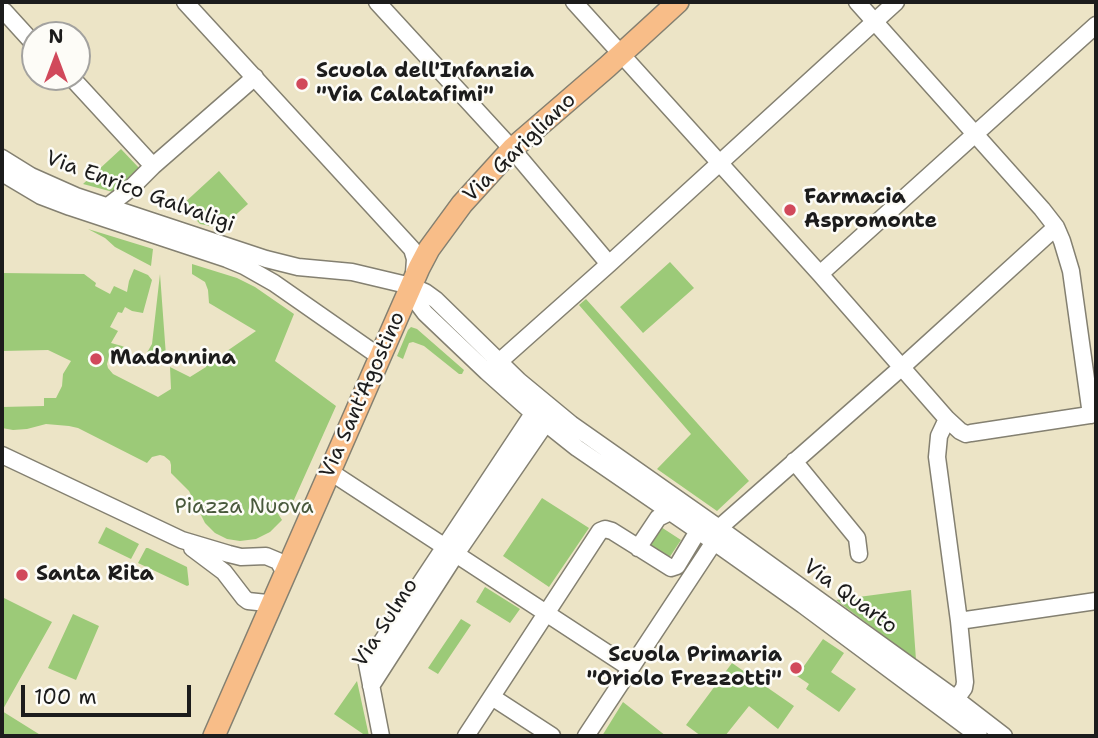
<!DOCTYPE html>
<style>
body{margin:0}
#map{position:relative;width:1098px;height:738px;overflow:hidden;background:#ece4c6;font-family:"Shantell Sans",sans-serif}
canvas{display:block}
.frame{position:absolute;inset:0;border:4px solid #1c1c1c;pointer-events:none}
.north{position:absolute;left:21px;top:21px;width:70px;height:70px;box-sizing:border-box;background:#fdfcf7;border:2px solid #a3a29f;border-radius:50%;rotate:0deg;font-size:19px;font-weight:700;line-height:28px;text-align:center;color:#1c1c1c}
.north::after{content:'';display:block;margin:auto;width:24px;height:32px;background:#d1495b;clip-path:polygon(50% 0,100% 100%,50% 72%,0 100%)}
.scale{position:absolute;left:21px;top:685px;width:170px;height:32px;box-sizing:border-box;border:4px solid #1c1c1c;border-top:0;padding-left:9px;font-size:21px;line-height:24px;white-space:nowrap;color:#1c1c1c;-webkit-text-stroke:5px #fdfcf7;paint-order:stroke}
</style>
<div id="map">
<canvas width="1098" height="738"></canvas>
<div class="frame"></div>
<div class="north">N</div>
<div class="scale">100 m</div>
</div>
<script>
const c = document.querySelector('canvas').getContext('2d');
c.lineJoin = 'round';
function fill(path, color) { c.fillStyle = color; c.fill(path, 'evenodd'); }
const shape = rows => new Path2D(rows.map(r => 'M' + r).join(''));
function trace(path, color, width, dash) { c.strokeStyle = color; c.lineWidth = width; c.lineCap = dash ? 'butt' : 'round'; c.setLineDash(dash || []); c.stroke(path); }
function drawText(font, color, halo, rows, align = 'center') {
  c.font = font + ' "Shantell Sans",sans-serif'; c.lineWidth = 5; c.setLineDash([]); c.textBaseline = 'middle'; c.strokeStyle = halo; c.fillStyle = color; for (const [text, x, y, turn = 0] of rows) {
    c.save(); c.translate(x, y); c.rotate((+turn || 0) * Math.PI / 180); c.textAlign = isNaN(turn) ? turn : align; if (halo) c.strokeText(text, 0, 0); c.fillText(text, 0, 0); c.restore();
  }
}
fill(shape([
 [121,149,139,168,113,192,83,184],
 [219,171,248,204,221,228,200,224,182,205],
 [88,229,153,249,151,266,115,247,105,238],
 [670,262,694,288,643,333,620,307],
 [192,264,237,278,255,287,294,314,275,361,336,406,293,502,286,501,280,505,277,512,282,520,270,532,256,539,240,541,227,539,215,533,205,523,189,491,171,473,171,465,170,461,164,456,160,455,152,457,147,463,78,428,69,426,46,424,27,429,13,430,2,428,2,407,44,406,44,398,56,398,62,386,63,374,71,361,48,350,2,351,2,273,84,274,96,283,95,286,110,294,114,286,127,292,129,281,134,269,148,275,152,280,143,313,132,311,125,307,122,313,118,312,110,327,118,331,111,343,122,346,130,350,126,354,119,351,111,354,109,357,107,364,108,368,113,374,158,397,171,389,170,367,190,377,206,367,206,359,210,358,214,360,256,331,209,303,208,290,205,282,192,274],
 [160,274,166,356,150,365,137,359,145,356,152,344],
 [586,299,749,481,717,511,657,469,691,434,579,305],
 [411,327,417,329,464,370,462,374,459,374,424,346,413,342,409,343,403,359,397,356,408,330],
 [542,498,589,528,549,587,503,556],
 [106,527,139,544,131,559,98,543],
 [661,527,681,540,669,558,649,545],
 [146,548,148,548,187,567,189,585,187,586,138,563],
 [485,587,520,609,510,623,476,602],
 [911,590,916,660,836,600],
 [2,597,52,622,2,711,42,736,2,736],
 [73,614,99,626,76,680,48,668],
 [461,619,471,625,438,674,428,668],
 [823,639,844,653,831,672,856,689,839,712,806,689,809,684,797,676],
 [732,663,794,706,778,729,749,706,725,736,701,736,686,725],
 [357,681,369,736,366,736,334,714],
 [623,702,666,736,602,736]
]), '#9cca78');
const minor = shape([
 [185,2,412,249,415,259,414,273],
 [377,2,512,149,609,264],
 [574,2,820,274,947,419,960,431,966,434,971,433,1096,414],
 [857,2,1042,209,1056,227,1062,241,1071,271,1091,415],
 [4,11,35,45],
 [71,77,153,166],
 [2,158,31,176,76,196,266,259,298,267,352,272,411,286,425,292,436,300,519,381,571,424,719,528,956,699,1004,736],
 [2,173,41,196,70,207,227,259,244,266,274,283,380,357],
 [108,206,130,189,153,166,255,77],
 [820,274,1096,25],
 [411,286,416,301,425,313,487,372,533,413,577,448,714,542,803,605,979,736],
 [491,369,609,264,896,2],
 [947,419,939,436,937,457,959,621,965,682,964,688,951,706],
 [2,455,182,540,229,554,241,557,266,556,278,561,285,573],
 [794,461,857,538,859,554],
 [329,471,630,668],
 [192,548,224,572,244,598,248,601,267,603,270,602,274,598],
 [638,548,658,518,670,512],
 [959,621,1096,601],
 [371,686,456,554,550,417],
 [492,697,552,736],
 [381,736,367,664,538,406],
 [466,736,600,531,605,529,612,531,671,568,677,566,698,531],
 [586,736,714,542,719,528,902,367,1056,227]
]);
const major = shape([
 [214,736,419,268,429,249,462,204,512,149,607,67,678,2]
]);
trace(minor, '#848071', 19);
trace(major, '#848071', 24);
trace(minor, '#fff', 16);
trace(major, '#f8bd88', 21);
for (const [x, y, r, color] of [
 [302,84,7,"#d1495b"],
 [790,210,7,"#d1495b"],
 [96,359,7,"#d1495b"],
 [22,575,7,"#d1495b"],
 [796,668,7,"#d1495b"]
]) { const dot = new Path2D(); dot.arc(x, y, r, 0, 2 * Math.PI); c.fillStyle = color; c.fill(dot); trace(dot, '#fdfcf7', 2.5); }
drawText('bold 21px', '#1c1c1c', '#fdfcf7', [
 ["Scuola dell'Infanzia",316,72],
 ["\"Via Calatafimi\"",316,96],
 ["Farmacia",804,198],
 ["Aspromonte",804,222],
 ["Madonnina",110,359],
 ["Santa Rita",36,575],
 ["Scuola Primaria",782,656,"right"],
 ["\"Oriolo Frezzotti\"",782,680,"right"]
], 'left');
drawText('21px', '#1c1c1c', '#fdfcf7', [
 ["Via Garigliano",520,148,-44],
 ["Via Enrico Galvaligi",140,192,20],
 ["Via Sant'Agostino",363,395,-66],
 ["Via Quarto",850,597,36],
 ["Via Sulmo",386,623,-57]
]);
drawText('21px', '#49593c', '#fdfcf7', [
 ["Piazza Nuova",244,508]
]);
</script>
